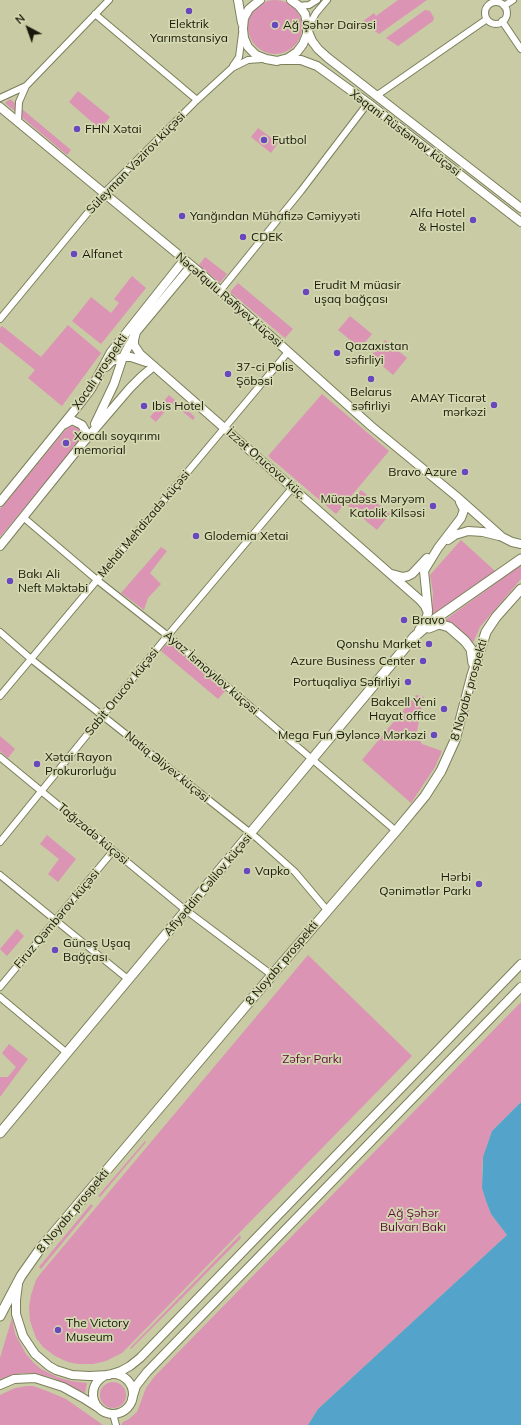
<!DOCTYPE html>
<meta charset="utf-8">
<style>
body{margin:0}
#map{position:relative;width:521px;height:1425px;overflow:hidden;background:#c8cba4;font-family:Mulish,sans-serif}
canvas{display:block}
.north{position:absolute;left:8px;top:8px;width:40px;height:40px;-webkit-text-stroke:3px #d4d8b0;paint-order:stroke;rotate:319deg;font-size:11px;font-weight:700;line-height:16px;text-align:center;color:#171809}
.north::after{content:'';display:block;margin:auto;width:14px;height:18px;background:#171809;clip-path:polygon(50% 0,100% 100%,50% 72%,0 100%)}
</style>
<div id="map">
<canvas width="521" height="1425"></canvas>
<div class="north">N</div>
</div>
<script>
const c = document.querySelector('canvas').getContext('2d');
c.lineJoin = 'round';
function fill(path, color) { c.fillStyle = color; c.fill(path, 'evenodd'); }
const shape = rows => new Path2D(rows.map(r => 'M' + r).join(''));
function trace(path, color, width, dash) { c.strokeStyle = color; c.lineWidth = width; c.lineCap = dash ? 'butt' : 'round'; c.setLineDash(dash || []); c.stroke(path); }
function drawText(font, color, halo, rows, align = 'center') {
  c.font = font + ' Mulish,sans-serif'; c.lineWidth = 3.5; c.setLineDash([]); c.textBaseline = 'middle'; c.strokeStyle = halo; c.fillStyle = color; for (const [text, x, y, turn = 0] of rows) {
    c.save(); c.translate(x, y); c.rotate((+turn || 0) * Math.PI / 180); c.textAlign = isNaN(turn) ? turn : align; if (halo) c.strokeText(text, 0, 0); c.fillText(text, 0, 0); c.restore();
  }
}
fill(shape([
 '248 27a27 27 0 1 1 54 0a27 27 0 1 1-54 0Z',
 [398,0,427,0,379,34,362,22,374,13,376,16],
 [425,10,430,11,434,18,433,21,398,46,386,38],
 [78,91,110,117,100,129,69,102],
 [10,99,71,150,67,155,5,103],
 [258,128,278,143,271,153,251,137],
 [205,257,227,274,220,283,199,265],
 [132,276,146,288,101,344,72,321,91,297,111,313,119,303,114,299],
 [238,283,293,329,285,338,230,292],
 [350,316,372,334,360,348,338,330],
 [68,325,101,353,62,406,28,378,35,370,0,342,0,328,2,326,41,357],
 [385,340,407,358,393,375,371,356],
 [322,394,389,451,336,514,268,456],
 [169,395,195,417,193,420,172,403,156,422,150,417],
 [70,426,79,428,81,431,82,439,0,537,0,509,68,427],
 [361,490,390,514,377,530,348,506],
 [461,540,495,571,457,598,432,614,433,593,430,575],
 [161,547,167,551,150,573,161,584,148,598,144,610,121,593],
 [521,565,521,579,480,627,473,643,445,620],
 [168,642,226,690,218,699,161,651],
 [416,695,424,697,417,731,419,739,422,744,442,751,435,767,411,803,362,760],
 [0,736,15,749,8,758,0,751],
 [47,835,76,859,58,882,48,874,59,859,40,844],
 [17,929,24,936,7,956,0,949],
 [308,955,412,1056,122,1353,106,1361,93,1364,78,1364,68,1362,55,1356,43,1347,36,1338,30,1321,29,1307,31,1295,36,1280,41,1273],
 [521,1002,521,1102,492,1131,483,1157,482,1168,482,1188,486,1201,491,1214,507,1235,318,1409,308,1425,121,1425,123,1422,129,1419,137,1412,146,1388,154,1377],
 [9,1044,28,1059,0,1097,0,1077,8,1077,16,1067,2,1053],
 [145,1141,146,1142,100,1197,98,1196],
 [91,1204,93,1206,41,1269,39,1267],
 [240,1235,241,1238,187,1293,131,1349,130,1348],
 [12,1318,15,1334,26,1354,33,1362,41,1369,57,1377,71,1381,87,1383,85,1393,53,1378,34,1373,22,1373,0,1379,0,1358],
 '100 1395a13 13 0 1 1 26 0a13 13 0 1 1-26 0Z',
 [27,1386,33,1386,47,1391,66,1399,103,1425,0,1425,0,1395,15,1388]
]), '#db94b3');
fill(shape([
 [521,1102,521,1425,308,1425,318,1409,507,1235,491,1214,486,1201,482,1188,483,1157,492,1131]
]), '#53a3ca');
const minor = shape([
 '485 13a11 11 0 1 1 22 0a11 11 0 1 1-22 0Z',
 [299,6,309,5,317,0],
 [504,6,513,0],
 [95,14,197,100],
 [502,21,521,49],
 [307,29,316,13,327,0],
 [233,66,239,57,242,34],
 [376,96,487,19],
 [0,98,26,86,109,0],
 [18,122,19,102,26,86],
 [220,291,301,191,368,103],
 [0,319,104,193,197,100,232,68,248,60,262,59],
 [23,517,97,580,168,636,396,831],
 [0,632,31,659,258,839,295,872,327,910],
 [0,696,288,352],
 [0,757,183,908,272,975],
 [0,842,164,640,293,487],
 [0,875,129,980],
 [0,987,113,851],
 [0,997,67,1053],
 [113,1414,116,1425]
]);
const major = shape([
 [238,0,242,23],
 [260,0,249,9,244,18,243,29,244,38,248,47,256,55,266,59,277,61,288,58,297,52,303,44,307,34,307,24,305,14,299,6,291,0],
 [307,29,312,41,318,49,328,58,521,208],
 [283,60,301,60,317,66,368,103,521,222],
 [0,107,197,270,371,426,456,496,502,537,512,542,521,544],
 [136,332,134,340,134,345,140,354,420,600,425,606,428,613,425,621,419,630],
 [106,367,112,361,123,357,131,357,146,362],
 [65,424,72,420,82,425,86,432,84,440],
 [95,424,114,384,123,357,136,332,191,266],
 [0,502,82,401,91,389,111,352,184,260],
 [448,540,455,535,468,531,483,532,499,536],
 [0,546,82,444,130,388,142,376,154,366],
 [392,574,403,577,408,576,412,574,427,558],
 [428,610,424,571,438,548,461,518,464,510,460,502],
 [18,1284,16,1300,16,1314,23,1336,35,1354,49,1366,56,1370,72,1375,89,1376,109,1375,121,1371,130,1366,140,1358,521,964],
 '93 1394a20 20 0 1 1 40 0a20 20 0 1 1-40 0Z',
 [0,1385,14,1379,35,1378,63,1387,83,1398,97,1407],
 [132,1399,136,1386,147,1372,521,987]
]);
const highway = shape([
 [429,628,439,624,449,627,465,641,471,649,473,663],
 [0,1133,414,637,435,619,521,559],
 [0,1316,21,1276,40,1249,272,975,396,831,425,796,441,771,455,740,472,675,486,632,496,617,521,589]
]);
trace(minor, '#7c7f5a', 8);
trace(major, '#7c7f5a', 10);
trace(highway, '#7c7f5a', 11);
trace(minor, '#fff', 6);
trace(major, '#fff', 8);
trace(highway, '#fff', 9);
for (const [x, y, r, color] of [
 [189,11,4,"#6947bf"],
 [275,25,4,"#6947bf"],
 [77,129,4,"#6947bf"],
 [264,140,4,"#6947bf"],
 [182,216,4,"#6947bf"],
 [473,220,4,"#6947bf"],
 [243,237,4,"#6947bf"],
 [74,254,4,"#6947bf"],
 [306,292,4,"#6947bf"],
 [337,353,4,"#6947bf"],
 [228,374,4,"#6947bf"],
 [371,379,4,"#6947bf"],
 [494,405,4,"#6947bf"],
 [144,406,4,"#6947bf"],
 [66,443,4,"#6947bf"],
 [465,472,4,"#6947bf"],
 [433,506,4,"#6947bf"],
 [196,536,4,"#6947bf"],
 [10,581,4,"#6947bf"],
 [404,620,4,"#6947bf"],
 [429,644,4,"#6947bf"],
 [423,661,4,"#6947bf"],
 [408,682,4,"#6947bf"],
 [444,709,4,"#6947bf"],
 [434,735,4,"#6947bf"],
 [37,764,4,"#6947bf"],
 [247,871,4,"#6947bf"],
 [479,884,4,"#6947bf"],
 [55,950,4,"#6947bf"],
 [58,1330,4,"#6947bf"]
]) { const dot = new Path2D(); dot.arc(x, y, r, 0, 2 * Math.PI); c.fillStyle = color; c.fill(dot); trace(dot, '#d4d8b0', 1.5); }
drawText('12px', '#171809', '#d4d8b0', [
 ["Elektrik",189,24,"center"],
 ["Yarımstansiya",189,38,"center"],
 ["Ağ Şəhər Dairəsi",283,25],
 ["FHN Xətai",85,129],
 ["Futbol",272,140],
 ["Alfa Hotel",465,213,"right"],
 ["& Hostel",465,227,"right"],
 ["Yanğından Mühafizə Cəmiyyəti",190,216],
 ["CDEK",251,237],
 ["Alfanet",82,254],
 ["Erudit M müasir",314,285],
 ["uşaq bağçası",314,299],
 ["Qazaxıstan",345,346],
 ["səfirliyi",345,360],
 ["37-ci Polis",236,367],
 ["Şöbəsi",236,381],
 ["Belarus",371,392,"center"],
 ["səfirliyi",371,406,"center"],
 ["AMAY Ticarət",486,398,"right"],
 ["mərkəzi",486,412,"right"],
 ["Ibis Hotel",152,406],
 ["Xocalı soyqırımı",74,436],
 ["memorial",74,450],
 ["Bravo Azure",457,472,"right"],
 ["Müqədəss Məryəm",425,499,"right"],
 ["Katolik Kilsəsi",425,513,"right"],
 ["Glodemia Xetai",204,536],
 ["Bakı Ali",18,574],
 ["Neft Məktəbi",18,588],
 ["Bravo",412,620],
 ["Qonshu Market",421,644,"right"],
 ["Azure Business Center",415,661,"right"],
 ["Portuqaliya Səfirliyi",400,682,"right"],
 ["Bakcell Yeni",436,702,"right"],
 ["Hayat office",436,716,"right"],
 ["Mega Fun Əyləncə Mərkəzi",426,735,"right"],
 ["Xətai Rayon",45,757],
 ["Prokurorluğu",45,771],
 ["Vapko",255,871],
 ["Hərbi",471,877,"right"],
 ["Qənimətlər Parkı",471,891,"right"],
 ["Günəş Uşaq",63,943],
 ["Bağçası",63,957],
 ["The Victory",66,1323],
 ["Museum",66,1337]
], 'left');
drawText('12px', '#171809', '#d4d8b0', [
 ["Xəqani Rüstəmov küçəsi",405,133,37],
 ["Süleyman Vəzirov küçəsi",136,163,-46],
 ["Nəcəfqulu Rəfiyev küçəsi",229,300,41],
 ["Xocalı prospekti",100,372,-56],
 ["İzzət Orucova küç.",266,464,41],
 ["Mehdi Mehdizadə küçəsi",144,524,-50],
 ["Ayaz İsmayılov küçəsi",211,673,41],
 ["8 Noyabr prospekti",469,690,-74],
 ["Sabit Orucov küçəsi",122,692,-51],
 ["Natiq Əliyev küçəsi",167,767,39],
 ["Tağızadə küçəsi",93,834,40],
 ["Afiyəddin Cəlilov küçəsi",208,885,-50],
 ["Firuz Qəmbərov küçəsi",57,919,-50],
 ["8 Noyabr prospekti",282,963,-50],
 ["8 Noyabr prospekti",73,1211,-50]
]);
drawText('12px', '#60083c', '#d4d8b0', [
 ["Zəfər Parkı",312,1059],
 ["Ağ Şəhər",413,1213],
 ["Bulvarı Bakı",413,1227]
]);
</script>
